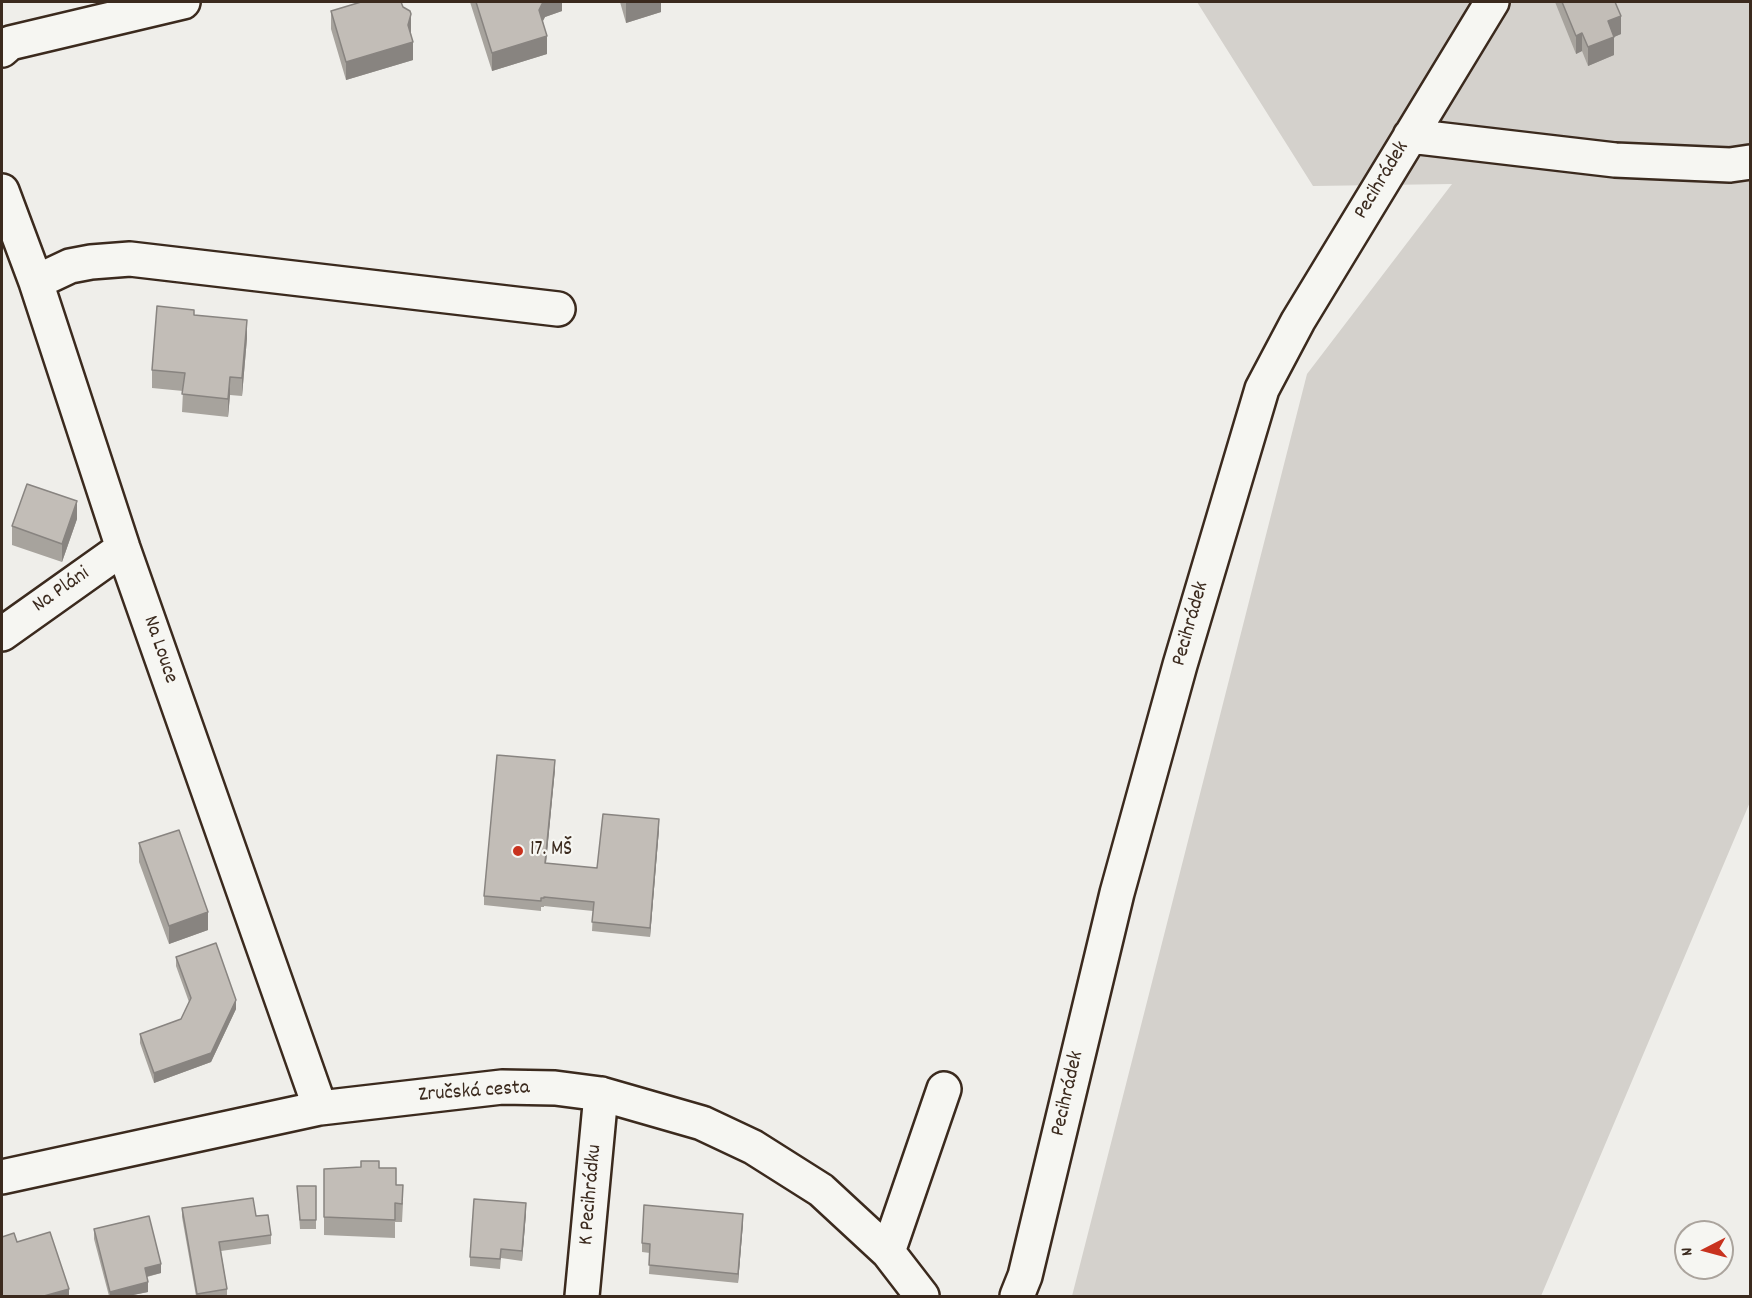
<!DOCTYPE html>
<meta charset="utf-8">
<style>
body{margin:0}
#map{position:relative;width:1752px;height:1298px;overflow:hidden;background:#efeeea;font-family:Dekko,sans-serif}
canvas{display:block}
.frame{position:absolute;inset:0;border:3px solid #3b2a1e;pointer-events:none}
.north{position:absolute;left:1674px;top:1220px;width:60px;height:60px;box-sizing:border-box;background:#f6f6f2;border:2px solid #aba49d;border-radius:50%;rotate:264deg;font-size:16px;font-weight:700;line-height:24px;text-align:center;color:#3b2a1e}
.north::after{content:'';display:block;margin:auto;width:21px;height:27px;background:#c8321e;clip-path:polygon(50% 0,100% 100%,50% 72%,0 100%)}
</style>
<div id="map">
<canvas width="1752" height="1298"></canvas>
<div class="frame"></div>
<div class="north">N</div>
</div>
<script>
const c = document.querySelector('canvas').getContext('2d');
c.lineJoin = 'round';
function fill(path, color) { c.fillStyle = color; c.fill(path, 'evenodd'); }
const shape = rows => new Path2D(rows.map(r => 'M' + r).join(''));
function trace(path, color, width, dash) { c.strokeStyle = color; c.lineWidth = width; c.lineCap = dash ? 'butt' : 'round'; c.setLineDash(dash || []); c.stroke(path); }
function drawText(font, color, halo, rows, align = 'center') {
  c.font = font + ' Dekko,sans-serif'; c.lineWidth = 4.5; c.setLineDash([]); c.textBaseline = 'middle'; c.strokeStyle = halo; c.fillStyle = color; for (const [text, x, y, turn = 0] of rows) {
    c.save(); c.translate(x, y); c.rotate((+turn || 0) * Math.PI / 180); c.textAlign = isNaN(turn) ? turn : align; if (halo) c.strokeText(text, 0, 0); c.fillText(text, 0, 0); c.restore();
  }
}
fill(shape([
 [1197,2,1750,2,1750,802,1541,1296,1072,1296,1307,374,1452,184,1313,186]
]), '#d4d1cc');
const minor = shape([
 [2,50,10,43,183,2],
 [1410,136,1615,160,1730,165,1750,162],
 [2,191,36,282,123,548,320,1108],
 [36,282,70,266,91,262,130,259,558,309],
 [2,634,123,548],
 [2,1177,320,1108,502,1087,555,1088,601,1094,702,1123,753,1147,821,1190,888,1252,922,1296],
 [888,1252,944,1089],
 [582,1296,601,1094],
 [1017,1296,1025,1276,1117,893,1180,665,1262,389,1298,321,1492,2]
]);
trace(minor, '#3b2a1e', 38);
trace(minor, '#f6f6f2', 33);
fill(shape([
 [470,2,562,2,562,11,545,17,543,21,547,54,492,71],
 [620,2,667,2,661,3,661,12,626,23],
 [1555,2,1615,2,1621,34,1614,37,1614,55,1588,66,1582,51,1576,54],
 [331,11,411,33,413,60,346,80,331,29],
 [194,315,247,338,242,396,230,395,228,417,182,412,183,391,152,388,152,370],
 [77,519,62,562,12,545,12,526],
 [555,769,546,863,597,868,659,829,650,937,592,931,593,911,544,906,544,907,541,907,541,911,484,905,484,896],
 [139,843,208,930,169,944,139,862],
 [176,957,236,1009,211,1062,154,1083,140,1043,140,1034,181,1019,189,1002,176,966],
 [379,1168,403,1203,402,1222,395,1222,395,1238,324,1235,324,1169],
 [297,1186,316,1186,316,1229,300,1229],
 [182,1208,256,1216,271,1235,271,1244,221,1251,227,1289,227,1296,196,1296,182,1217],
 [526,1213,522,1261,501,1258,500,1269,470,1266,470,1257],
 [743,1223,738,1283,649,1274,650,1253,642,1252,642,1243],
 [94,1229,161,1273,147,1277,148,1292,128,1296,109,1296,94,1239]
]), '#a7a39d');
fill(shape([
 [543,2,562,2,562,11,545,17,539,28,539,10],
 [626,2,667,2,661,3,661,12,626,23],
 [411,14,411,33,408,43,408,25],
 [1621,16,1621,34,1614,37,1614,55,1588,66,1588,47,1608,21],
 [1582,33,1582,51,1576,54,1576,36],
 [547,36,547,54,492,71,492,53],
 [413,42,413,60,346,80,346,62],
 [247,320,247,338,242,396,242,378],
 [230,377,230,395,228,417,228,399],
 [77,501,77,519,62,562,62,544],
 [555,760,555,769,545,873,545,863],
 [659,819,659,829,650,937,650,928],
 [208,912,208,930,169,944,169,926],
 [236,1000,236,1009,211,1062,154,1083,154,1073],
 [526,1203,526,1213,522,1261,522,1251],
 [743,1214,743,1223,738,1283,738,1274],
 [161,1264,161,1273,145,1277,145,1268],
 [148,1282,148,1292,128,1296,110,1296,110,1292],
 [69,1289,69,1296,44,1296]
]), '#888480');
const building = shape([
 [361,2,401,2,403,7,410,11,411,14,408,25,413,42,346,62,331,11,361,2],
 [476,2,543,2,539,10,547,36,492,53,476,2],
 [1562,2,1615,2,1621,16,1608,21,1614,37,1588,47,1582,33,1576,36,1562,2],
 [157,306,194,310,194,315,247,320,242,378,230,377,228,399,182,394,185,373,152,370,157,306],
 [27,484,77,501,62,544,12,526,27,484],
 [497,755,555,760,545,863,597,868,603,814,659,819,650,928,592,922,594,902,544,897,544,898,541,898,541,901,484,896,497,755],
 [179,830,208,912,169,926,139,843,179,830],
 [216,943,236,1000,211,1053,154,1073,140,1034,181,1019,191,998,176,957,216,943],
 [361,1161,379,1161,379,1168,396,1168,396,1185,403,1185,402,1204,395,1203,395,1220,324,1217,324,1169,361,1167,361,1161],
 [297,1186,316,1186,316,1220,300,1220,297,1186],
 [253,1198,256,1216,268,1215,271,1235,219,1242,227,1289,197,1294,182,1208,253,1198],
 [474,1199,526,1203,522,1251,501,1249,500,1259,470,1257,474,1199],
 [644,1205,743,1214,738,1274,649,1265,650,1244,642,1243,644,1205],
 [149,1216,161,1264,145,1268,148,1282,110,1292,94,1229,149,1216],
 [50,1232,69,1289,44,1296,2,1296,2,1237,14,1233,17,1242,50,1232]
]);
fill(building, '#c2bdb7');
trace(building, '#888480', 1.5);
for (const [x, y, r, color] of [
 [518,851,6,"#c8321e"]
]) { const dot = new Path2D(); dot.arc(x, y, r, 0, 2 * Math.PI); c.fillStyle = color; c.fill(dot); trace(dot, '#f6f6f2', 2); }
drawText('21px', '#3b2a1e', '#f6f6f2', [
 ["Pecihrádek",1383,181,-59],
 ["Na Pláni",62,591,-35],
 ["Pecihrádek",1192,624,-74],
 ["Na Louce",159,650,71],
 ["Zručská cesta",474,1093,-4],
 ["Pecihrádek",1069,1094,-77],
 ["K Pecihrádku",592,1195,-85]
]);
drawText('21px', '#3b2a1e', '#f6f6f2', [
 ["17. MŠ",530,851]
], 'left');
</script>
